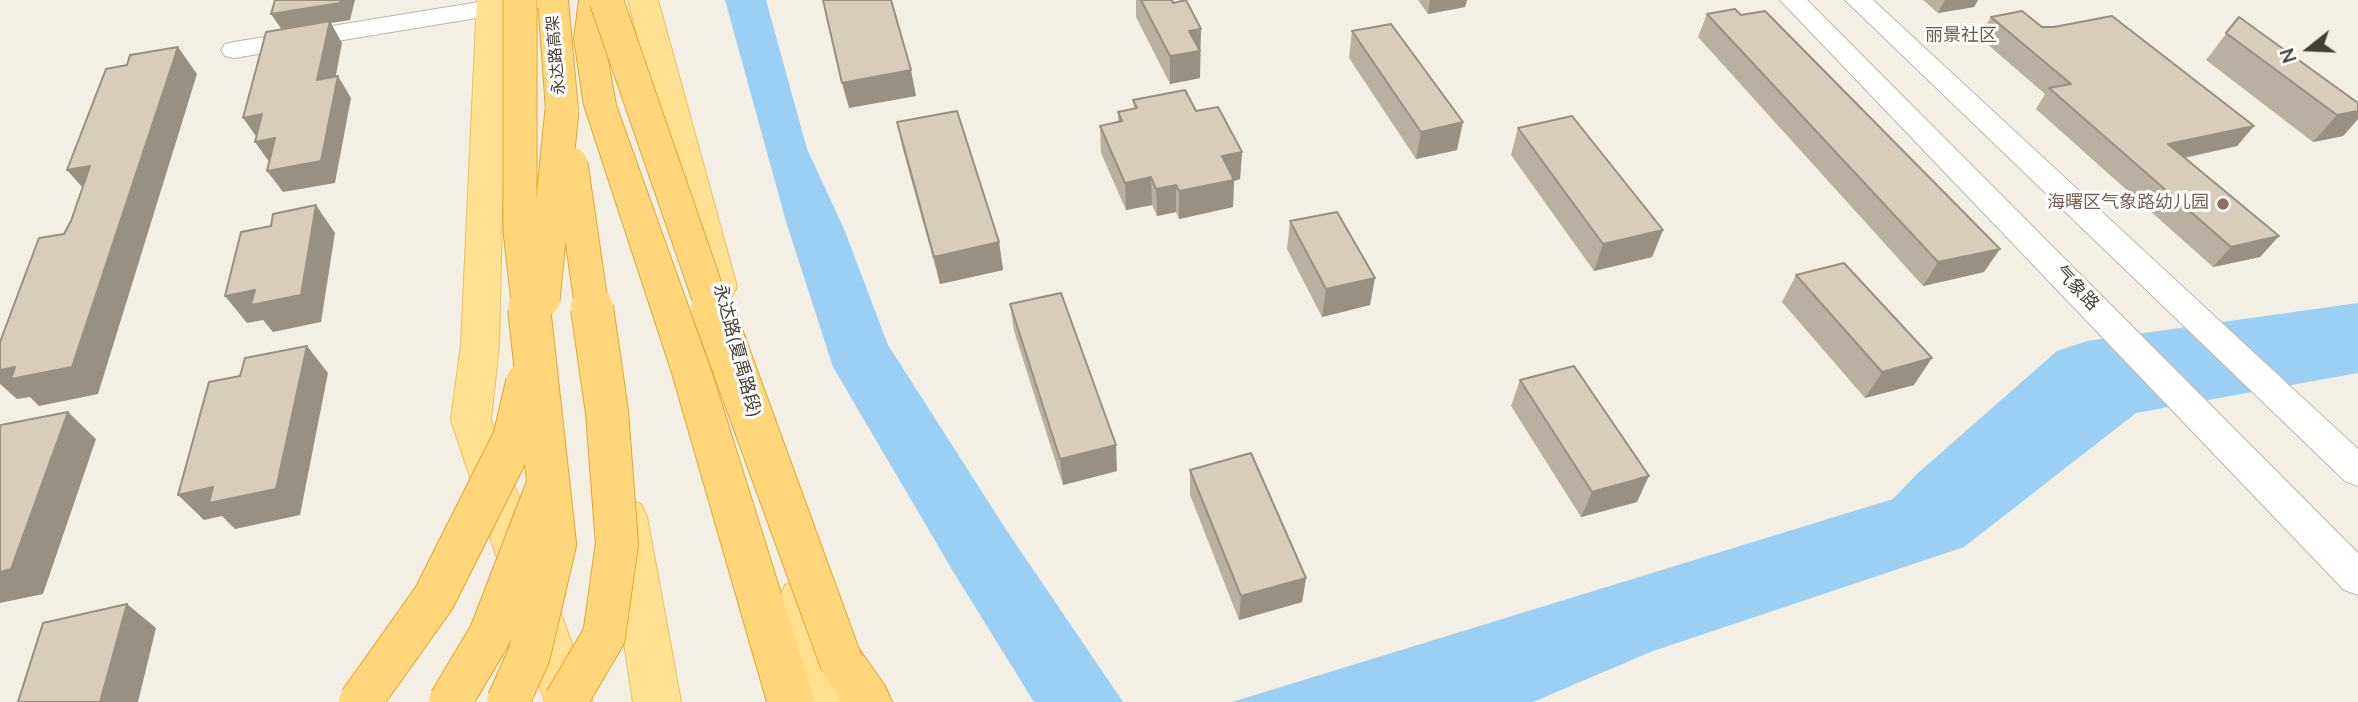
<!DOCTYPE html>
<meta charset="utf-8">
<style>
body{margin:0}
#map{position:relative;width:2358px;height:702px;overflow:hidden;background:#f3efe4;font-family:"Nunito Sans",sans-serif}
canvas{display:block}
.north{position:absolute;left:2274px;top:14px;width:70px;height:70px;-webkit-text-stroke:5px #fff;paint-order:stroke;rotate:252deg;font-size:19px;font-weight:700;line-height:28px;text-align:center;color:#453f33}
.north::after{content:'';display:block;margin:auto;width:24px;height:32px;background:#453f33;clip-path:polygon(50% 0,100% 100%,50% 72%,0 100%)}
</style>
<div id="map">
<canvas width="2358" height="702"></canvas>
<div class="north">N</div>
</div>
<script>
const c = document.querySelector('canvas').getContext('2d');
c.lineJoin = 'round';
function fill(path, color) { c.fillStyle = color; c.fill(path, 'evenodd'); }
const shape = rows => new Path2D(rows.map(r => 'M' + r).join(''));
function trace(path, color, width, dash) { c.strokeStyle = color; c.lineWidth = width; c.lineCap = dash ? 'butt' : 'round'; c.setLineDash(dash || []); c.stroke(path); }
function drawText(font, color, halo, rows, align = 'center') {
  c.font = font + ' "Nunito Sans","Noto Sans SC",sans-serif'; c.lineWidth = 6; c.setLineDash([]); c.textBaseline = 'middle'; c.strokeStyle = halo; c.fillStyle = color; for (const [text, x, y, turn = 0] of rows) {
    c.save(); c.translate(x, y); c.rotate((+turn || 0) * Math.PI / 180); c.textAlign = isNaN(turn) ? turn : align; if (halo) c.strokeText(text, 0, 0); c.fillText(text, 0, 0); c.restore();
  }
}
fill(shape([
 [725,0,766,0,807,149,844,229,888,345,1007,531,1123,702,1034,702,954,573,833,367,787,225],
 [2358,303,2358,373,2136,413,1964,547,1653,651,1533,702,1232,702,1893,499,1918,473,2057,351,2087,341]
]), '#9ccff4');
const tertiary = shape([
 [491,0,550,0,546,5,537,8,234,58,225,56,221,50,225,44,234,42,491,0],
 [1780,0,1807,0,2358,553,2358,595,2344,590,1780,0],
 [1845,0,1873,0,2358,449,2358,486,2345,481,1845,0]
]);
const primary = shape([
 [477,0,507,0,499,345,491,420,593,702,545,702,451,420,461,345,477,0],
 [628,0,658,0,737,287,732,296,719,300,706,296,701,287,628,0],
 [626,499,641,504,647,517,681,702,633,702,605,517,611,504,626,499],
 [801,579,817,585,823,599,852,702,804,702,779,599,785,585,801,579]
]);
const trunk = shape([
 [538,0,568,0,578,110,573,117,562,120,551,117,546,110,538,0],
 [579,0,609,0,604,39,616,105,712,373,815,702,767,702,672,373,584,105,574,39,579,0],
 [842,643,859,649,885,686,892,702,841,702,819,664,825,649,842,643]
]);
trace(tertiary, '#bfb7a6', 2);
trace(primary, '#eac15a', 2);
trace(trunk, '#e6a42a', 2);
fill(tertiary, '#fff');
fill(primary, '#ffe191');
fill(trunk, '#ffd77a');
const trunkBridgeFar1 = shape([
 [520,0,520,231,529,309],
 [606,0,713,309],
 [571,164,592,309],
 [543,300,562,110]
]);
const trunkBridge = shape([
 [712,308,842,664],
 [360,702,434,598,514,439,527,383],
 [450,702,490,635,546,490],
 [508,702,529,655,555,544,529,308],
 [565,702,604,636,617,544,607,412,592,308]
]);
trace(trunkBridgeFar1, '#e6a42a', 35, []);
trace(trunkBridge, '#e6a42a', 44, []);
trace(trunkBridgeFar1, '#ffd77a', 33);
trace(trunkBridge, '#ffd77a', 42);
fill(shape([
 [1136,0,1172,0,1201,56,1200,56,1200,78,1170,84,1136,17],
 [1418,0,1467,0,1465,7,1428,14],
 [1923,0,1978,0,1974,7,1938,13],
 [1707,14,1984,272,1923,286,1698,37],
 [1991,17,2042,27,2254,126,2237,146,2185,158,2279,236,2260,257,2213,267,2036,109,2045,94,1979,37],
 [2239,17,2358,103,2358,119,2343,136,2313,142,2206,60],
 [1352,31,1457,150,1416,159,1349,58],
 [1133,100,1196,111,1242,152,1240,179,1234,181,1233,207,1179,219,1176,212,1157,216,1152,205,1126,210,1101,153,1100,126,1118,122,1118,112,1134,109],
 [897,122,999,242,1003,270,940,284,903,150],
 [1518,128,1663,230,1652,257,1594,271,1511,155],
 [1290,221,1370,305,1322,317,1287,249],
 [1796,275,1914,385,1865,398,1782,302],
 [1010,304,1117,471,1063,485,1014,331],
 [1520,380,1637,502,1581,517,1511,406],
 [1190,470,1306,578,1302,602,1239,620,1190,495]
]), '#bab0a1');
fill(shape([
 [341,0,355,0,350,20,331,23,342,43,331,101,271,14],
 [1430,0,1467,0,1465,7,1428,14],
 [1945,0,1978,0,1974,7,1938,13],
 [1201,29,1200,78,1170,84,1170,56,1189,31],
 [178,47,197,74,98,394,39,406,30,397,17,399,0,384,0,370,15,367],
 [911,70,916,96,849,108,842,83],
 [338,76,351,98,335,183,283,192,267,171],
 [2358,111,2358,119,2343,136,2313,142,2337,115],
 [262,114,258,139,243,118],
 [1463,122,1457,150,1416,159,1421,132],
 [2254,126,2237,146,2153,164,2168,144],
 [275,138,270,163,255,142],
 [1242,152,1240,179,1234,181,1233,207,1179,219,1179,191,1222,156],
 [90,166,91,197,67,170],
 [1151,177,1152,205,1126,210,1125,183],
 [1176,185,1176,212,1157,216,1156,189],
 [316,205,335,233,321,322,273,332,263,320,247,323,225,296],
 [1663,230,1652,257,1594,271,1603,244],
 [2279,236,2260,257,2213,267,2231,247],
 [999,242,1003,270,940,284,934,257],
 [2000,249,1984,272,1923,286,1938,262],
 [1375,278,1370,305,1322,317,1326,289],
 [307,346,328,373,300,515,235,529,222,516,204,520,178,495],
 [1932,358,1914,385,1865,398,1882,372],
 [68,412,96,439,43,594,0,603,0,572],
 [1116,445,1117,471,1063,485,1060,459],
 [1649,476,1637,502,1581,517,1592,492],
 [1306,578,1302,602,1239,620,1241,596],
 [127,604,156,628,138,702,100,702]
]), '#979083');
const building = shape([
 [275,0,341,0,340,3,271,14,275,0],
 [823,0,891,0,911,70,842,83,823,0],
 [1141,0,1172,0,1173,3,1186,0,1201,29,1189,31,1200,51,1170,56,1141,0],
 [1735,9,1741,15,1765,11,2000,249,1938,262,1707,14,1735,9],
 [2022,11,2042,27,2054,27,2112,16,2254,126,2168,144,2279,236,2231,247,2049,88,2071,84,1991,17,2022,11],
 [2239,17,2358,103,2358,111,2337,115,2226,33,2239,17],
 [330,21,317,80,338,76,321,161,267,171,275,138,255,142,262,114,243,118,266,32,330,21],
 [1391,24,1463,122,1421,132,1352,31,1391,24],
 [178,47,72,367,11,379,15,367,0,370,0,342,39,238,64,234,71,221,90,166,67,170,106,69,127,65,130,55,178,47],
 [1185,90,1196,111,1218,107,1242,152,1222,156,1234,180,1179,191,1176,185,1156,189,1151,177,1125,183,1100,126,1122,121,1118,112,1137,108,1133,100,1185,90],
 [957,111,999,242,934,257,897,122,957,111],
 [1572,116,1663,230,1603,244,1518,128,1572,116],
 [316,205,301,295,251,305,255,290,225,296,241,232,271,226,273,214,316,205],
 [1337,212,1375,278,1326,289,1290,221,1337,212],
 [1844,263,1932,358,1882,372,1796,275,1844,263],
 [1061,293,1116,445,1060,459,1010,304,1061,293],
 [307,346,276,489,209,503,213,487,178,495,209,382,240,376,245,358,307,346],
 [1574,366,1649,476,1592,492,1520,380,1574,366],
 [68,412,11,569,0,572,0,428,1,425,68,412],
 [1251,453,1306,578,1241,596,1190,470,1251,453],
 [127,604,100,702,18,702,43,623,127,604]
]);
fill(building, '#d8cdbb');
trace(building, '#979083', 2);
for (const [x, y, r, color] of [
 [2223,204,7,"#8d6e63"]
]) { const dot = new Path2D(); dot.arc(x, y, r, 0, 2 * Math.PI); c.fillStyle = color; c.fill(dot); trace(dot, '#fff', 2.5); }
drawText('16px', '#453f33', '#fff', [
 ["永达路高架",557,55,-95]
]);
drawText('18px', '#695d4a', '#fff', [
 ["丽景社区",1961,37]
]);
drawText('18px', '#785e54', '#fff', [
 ["海曙区气象路幼儿园",2209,204]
], 'right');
drawText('18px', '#453f33', '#fff', [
 ["气象路",2076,289,46],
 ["永达路(夏禹路段)",736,351,75]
]);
</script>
